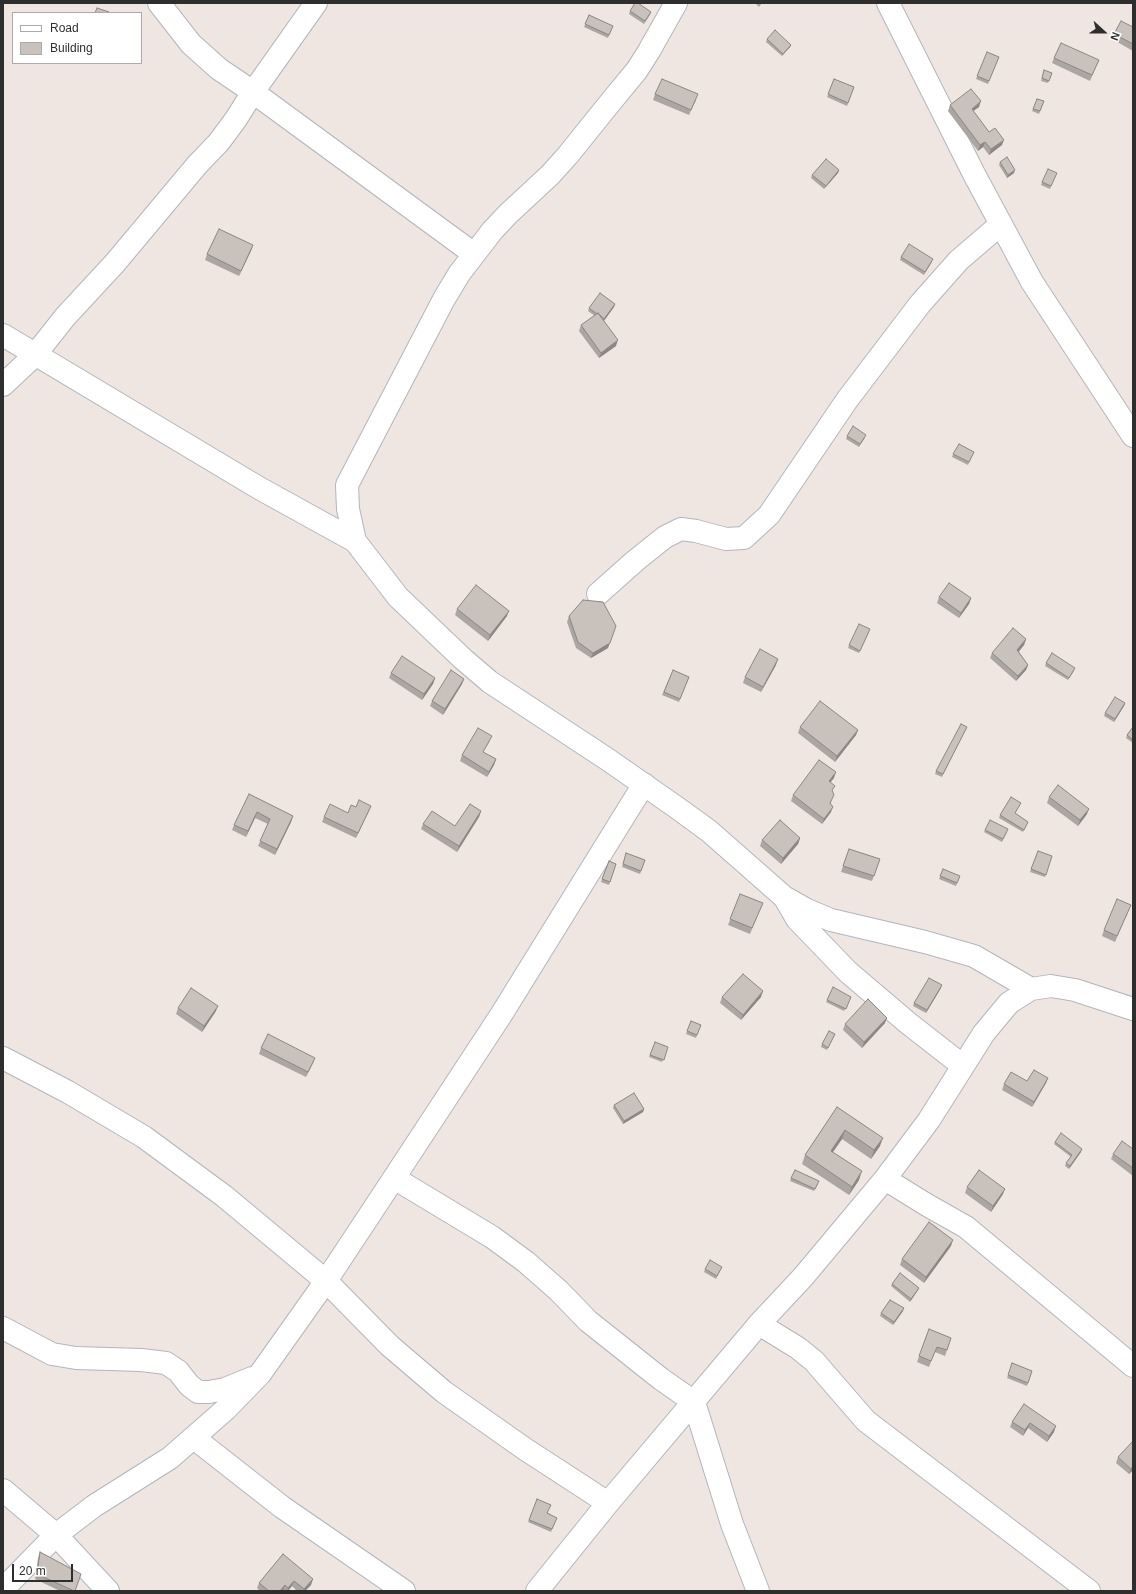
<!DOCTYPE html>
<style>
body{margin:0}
#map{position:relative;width:1136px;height:1594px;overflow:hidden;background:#efe6e1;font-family:Arial,sans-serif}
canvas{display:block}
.frame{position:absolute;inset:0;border:4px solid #2e2e2e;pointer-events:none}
.legend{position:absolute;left:12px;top:12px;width:130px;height:52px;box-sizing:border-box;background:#fff;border:1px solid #ababab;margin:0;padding:5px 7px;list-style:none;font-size:12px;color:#2e2e2e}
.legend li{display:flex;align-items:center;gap:8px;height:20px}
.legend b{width:20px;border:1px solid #ababab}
.north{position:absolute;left:1084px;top:12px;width:40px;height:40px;-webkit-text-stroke:3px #fff;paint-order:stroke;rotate:111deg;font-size:11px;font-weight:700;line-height:16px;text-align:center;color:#2e2e2e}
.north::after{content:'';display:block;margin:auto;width:14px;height:18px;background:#2e2e2e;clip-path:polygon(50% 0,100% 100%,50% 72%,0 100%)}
.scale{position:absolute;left:12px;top:1564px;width:61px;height:18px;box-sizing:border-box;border:2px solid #2e2e2e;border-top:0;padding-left:5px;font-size:12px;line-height:14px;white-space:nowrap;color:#2e2e2e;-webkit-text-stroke:3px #fff;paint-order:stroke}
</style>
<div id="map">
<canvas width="1136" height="1594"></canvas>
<div class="frame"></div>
<ul class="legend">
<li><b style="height:5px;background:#fff"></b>Road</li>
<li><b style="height:11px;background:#c8c1bc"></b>Building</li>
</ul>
<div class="north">N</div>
<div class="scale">20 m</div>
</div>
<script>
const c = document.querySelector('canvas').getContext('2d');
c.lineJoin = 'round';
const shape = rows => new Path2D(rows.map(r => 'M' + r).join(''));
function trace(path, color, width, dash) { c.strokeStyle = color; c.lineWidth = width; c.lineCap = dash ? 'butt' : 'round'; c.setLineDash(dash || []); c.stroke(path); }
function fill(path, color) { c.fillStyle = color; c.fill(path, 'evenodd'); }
const minor = shape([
 [159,3,191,44,219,69,253,92,474,254],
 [888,3,974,174,1032,282,1133,436],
 [3,335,259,488,355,541,398,597,463,659,490,682,607,759,676,807,709,831,784,897,807,910,831,920,925,942,974,956,1031,989],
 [3,385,35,355,65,317,115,263,197,165,219,142,236,119,253,92,316,3],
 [355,541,348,509,347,485,444,299,459,274,492,231,508,214,550,175,568,155,609,104,637,70,649,51,676,3],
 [598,594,635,561,665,537,681,529,696,531,726,539,744,538,769,515,847,400,920,304,959,260,1001,224],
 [786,900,797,919,848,972,908,1023,963,1066],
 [3,1058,68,1092,144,1137,224,1196,326,1281,390,1346,444,1392,525,1449,608,1503],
 [394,1178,492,1237,526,1262,559,1291,588,1321,661,1379,694,1402,732,1524,758,1591],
 [885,1179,927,1205,966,1227,1133,1366],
 [759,1324,798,1348,814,1361,866,1421,1089,1591],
 [3,1328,52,1354,76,1358,141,1360,166,1363,178,1371,189,1385,198,1392,209,1392,225,1389,252,1378],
 [194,1438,282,1507,404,1591],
 [3,1490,56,1535,108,1591],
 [4,1591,10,1582,56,1535,94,1506,170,1458,226,1409,260,1374,326,1281,394,1178,501,1015,644,784],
 [537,1591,608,1503,759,1324,803,1277,885,1179,929,1120,984,1033,1009,1003,1031,989,1051,986,1075,990,1133,1009]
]);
trace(minor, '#b1b6be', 24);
trace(minor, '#fff', 22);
fill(shape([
 [755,3,762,3,759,7],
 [630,11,651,12,650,15,644,24,629,14],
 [589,15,613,26,608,38,584,27],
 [1133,27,1133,51,1112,39,1114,34],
 [767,39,791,45,790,47,782,56,766,42],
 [987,52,999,57,988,84,976,79],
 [1054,58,1099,60,1090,81,1052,63],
 [1044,70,1052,73,1048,83,1041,81],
 [834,79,854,87,847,106,827,97],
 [655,94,696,100,689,115,653,100],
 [1037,99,1044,101,1039,114,1032,111],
 [950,105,979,107,973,111,989,132,1002,145,989,155,983,147,978,151,948,111],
 [1000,162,1014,173,1007,178,999,165],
 [839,170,838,173,824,189,811,178,812,175],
 [1057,173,1050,189,1041,185,1042,182],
 [253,245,239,276,205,260,207,254],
 [901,257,932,262,924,275,900,260],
 [615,304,614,307,604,321,616,346,599,358,579,331,581,325,595,316,588,311,589,308],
 [847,436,865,438,859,447,846,439],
 [974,452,968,465,952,457,953,454],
 [939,597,971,598,969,604,959,618,937,603],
 [457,609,507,616,488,641,455,615],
 [569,616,608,648,591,658,576,648,567,622],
 [869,632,859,653,848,648,849,645],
 [1026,639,1024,645,1019,652,1028,665,1026,670,1016,681,990,658,992,653],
 [1046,663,1074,671,1068,680,1045,666],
 [776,665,761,692,743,683,745,677],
 [673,670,689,677,679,702,662,695],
 [391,673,435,678,433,684,422,700,389,678],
 [464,679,462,684,443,715,430,706,432,701],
 [1125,703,1124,706,1114,722,1104,716,1105,713],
 [800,727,858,730,856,735,835,762,798,733],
 [967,727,942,777,935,774,936,771],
 [1133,727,1133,743,1126,738,1127,735],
 [490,741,483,752,496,759,494,765,487,777,460,761,462,755],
 [834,778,830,782,832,792,831,803,831,812,822,824,791,801,793,795],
 [249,794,293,816,291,822,275,855,258,846,268,824,255,818,246,837,232,830,234,825],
 [1049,797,1087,814,1078,826,1047,803],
 [1021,803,1015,813,1028,822,1023,832,999,818,1000,815],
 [371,806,356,838,322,822,324,817,348,813,356,807],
 [481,811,479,817,457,852,421,829,423,824,455,826],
 [985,830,1007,832,1002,842,984,832],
 [800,838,798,844,781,864,760,846,762,840],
 [849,849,880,859,872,881,841,872],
 [1038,851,1052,856,1045,877,1030,872],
 [626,853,645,860,640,874,622,867],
 [609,861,616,864,609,885,601,882],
 [943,869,960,876,956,886,939,879],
 [740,894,763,903,750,934,728,925],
 [1129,910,1115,942,1102,936,1104,930],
 [941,988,926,1013,913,1006,914,1003],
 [722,997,761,997,741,1020,720,1003],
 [850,999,844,1011,826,1002,827,1000],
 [178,1008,216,1011,202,1032,176,1014],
 [691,1021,701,1025,696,1038,686,1034],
 [885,1023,862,1048,843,1030,845,1024],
 [835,1034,827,1050,821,1047,822,1044],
 [655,1042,668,1047,662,1062,649,1057],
 [261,1048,315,1058,306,1077,259,1054],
 [1048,1078,1046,1083,1032,1107,1002,1090,1004,1084,1027,1081],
 [614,1105,644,1109,643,1112,623,1124,613,1108],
 [837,1107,880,1146,871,1159,842,1139,833,1152,859,1180,849,1195,802,1164,805,1155],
 [1055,1142,1081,1152,1069,1169,1065,1166,1066,1163,1071,1157,1054,1144],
 [1133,1149,1133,1176,1111,1159,1113,1154],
 [791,1178,818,1184,814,1191,790,1181],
 [967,1187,1003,1194,991,1212,965,1193],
 [951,1246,924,1283,900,1265,902,1259],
 [722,1267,716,1279,704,1272,705,1269],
 [892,1284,919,1288,918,1290,910,1302,891,1286],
 [903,1311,893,1325,880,1316,881,1313],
 [929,1329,951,1338,945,1356,935,1352,929,1367,917,1362],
 [1012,1363,1032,1371,1027,1386,1007,1378],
 [1024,1404,1054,1432,1047,1442,1028,1428,1023,1436,1010,1427,1012,1422],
 [1118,1457,1133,1470,1129,1474,1116,1463],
 [537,1499,548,1513,557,1518,551,1532,528,1522],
 [40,1552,75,1591,60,1591,35,1579,38,1558],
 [283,1554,311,1585,305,1591,297,1591,292,1586,288,1591,260,1591,257,1588,259,1583]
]), '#aca6a2');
fill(shape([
 [791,45,790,47,782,56,783,54],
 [981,101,979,107,969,114,972,109],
 [1004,140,1002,145,989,155,991,149],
 [985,142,983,147,978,151,980,145],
 [839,170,838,173,824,189,826,186],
 [1015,170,1014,173,1007,178,1008,175],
 [253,245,251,251,239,276,241,271],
 [615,304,614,307,603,322,604,319],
 [618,340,616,346,599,358,601,353],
 [971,598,969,604,959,618,961,613],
 [509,611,507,616,488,641,490,635],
 [1026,639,1024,645,1015,655,1017,650],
 [610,643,608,648,591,658,593,653],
 [778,659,776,665,761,692,763,687],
 [1028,665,1026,670,1016,681,1018,676],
 [435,678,433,684,422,700,424,694],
 [464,679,462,684,443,715,445,709],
 [1125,703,1124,706,1114,722,1115,719],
 [858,730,856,735,835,762,837,756],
 [496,759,494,765,487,777,489,772],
 [836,772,834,778,827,787,829,781],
 [371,806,369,811,356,838,358,833],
 [833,807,831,812,822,824,824,819],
 [1089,809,1087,814,1078,826,1080,820],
 [481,811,479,817,457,852,459,846],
 [257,812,255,818,246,837,248,831],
 [293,816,291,822,275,855,277,849],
 [800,838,798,844,781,864,783,858],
 [942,985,941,988,926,1013,927,1010],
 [763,991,761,997,741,1020,743,1015],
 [218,1006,216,1011,202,1032,204,1026],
 [887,1018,885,1023,862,1048,864,1042],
 [315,1058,313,1063,306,1077,308,1072],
 [1048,1078,1046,1083,1032,1107,1034,1102],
 [644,1109,643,1112,623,1124,624,1121],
 [845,1130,842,1139,828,1159,831,1151],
 [883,1138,880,1146,871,1159,874,1150],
 [1082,1149,1081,1152,1069,1169,1070,1166],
 [862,1171,859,1180,849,1195,852,1187],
 [1005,1189,1003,1194,991,1212,993,1206],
 [953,1240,951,1246,924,1283,926,1277],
 [919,1288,918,1290,910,1302,911,1299],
 [904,1308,903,1311,893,1325,894,1322],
 [1030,1423,1028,1428,1023,1436,1025,1430],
 [1056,1426,1054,1432,1047,1442,1049,1436],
 [1133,1466,1133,1470,1129,1474,1131,1469],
 [313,1579,311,1585,305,1591,303,1591,304,1589],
 [294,1581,292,1586,288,1591,287,1591,288,1588],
 [285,1585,283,1591,280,1591]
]), '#8c8784');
const building = shape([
 [635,3,638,3,651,12,645,21,630,11,635,3],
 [97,8,109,12,108,13,95,13,97,8],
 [589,15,613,26,609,35,585,24,589,15],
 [1121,21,1133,27,1133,44,1114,34,1121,21],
 [775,30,791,45,783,54,767,39,775,30],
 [1061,43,1099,60,1092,75,1054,58,1061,43],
 [987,52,999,57,989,81,977,76,987,52],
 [1044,70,1052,73,1049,81,1042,78,1044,70],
 [662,79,698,94,691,110,655,94,662,79],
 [834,79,854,87,848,103,828,94,834,79],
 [971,89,981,101,972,109,989,132,995,128,1004,140,991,149,985,142,980,145,950,105,971,89],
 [1037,99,1044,101,1040,111,1033,109,1037,99],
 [1007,157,1015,170,1008,175,1000,162,1007,157],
 [826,159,839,170,826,186,812,175,826,159],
 [1048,169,1057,173,1051,186,1042,182,1048,169],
 [219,229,253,245,241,271,207,254,219,229],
 [909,244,933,259,925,272,901,257,909,244],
 [600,293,615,304,604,319,598,313,597,314,589,308,600,293],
 [598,313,618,340,601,353,581,325,598,313],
 [853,426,866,435,860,444,847,436,853,426],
 [959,444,974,452,969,462,953,454,959,444],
 [949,583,971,598,961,613,939,597,949,583],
 [476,585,509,611,490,635,457,609,476,585],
 [583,600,603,602,616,626,610,643,593,653,578,642,569,616,583,600],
 [859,624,870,629,860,651,849,645,859,624],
 [1013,628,1026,639,1017,650,1028,665,1018,676,992,653,1013,628],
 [760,649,778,659,763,687,745,677,760,649],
 [1052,653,1075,668,1069,678,1046,663,1052,653],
 [402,656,435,678,424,694,391,673,402,656],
 [451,670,464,679,445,709,432,701,451,670],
 [673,670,689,677,680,699,664,692,673,670],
 [1115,697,1125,703,1115,719,1105,713,1115,697],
 [820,701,858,730,837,756,800,727,820,701],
 [961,724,967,727,943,774,936,771,961,724],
 [1133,727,1133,740,1127,735,1133,727],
 [478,728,492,736,483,752,496,759,489,772,462,755,478,728],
 [819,760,836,772,829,781,835,786,832,790,834,795,830,803,833,807,824,819,793,795,819,760],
 [1058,785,1089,809,1080,820,1049,797,1058,785],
 [249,794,293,816,277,849,260,841,270,819,257,812,248,831,234,825,249,794],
 [1011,797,1021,803,1015,813,1028,822,1024,830,1000,815,1011,797],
 [359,800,371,806,358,833,324,817,330,804,348,813,351,805,356,807,359,800],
 [470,804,481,811,459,846,423,824,432,811,455,826,470,804],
 [780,820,800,838,783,858,762,840,780,820],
 [990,820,1008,829,1003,839,985,830,990,820],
 [849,849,880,859,874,876,843,866,849,849],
 [1038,851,1052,856,1046,875,1031,869,1038,851],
 [626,853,645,860,641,871,623,864,626,853],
 [609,861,616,864,610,882,602,879,609,861],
 [943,869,960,876,957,883,940,876,943,869],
 [740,894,763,903,752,928,730,919,740,894],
 [1117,899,1131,905,1117,936,1104,930,1117,899],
 [743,974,763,991,743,1015,722,997,743,974],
 [929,978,942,985,927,1010,914,1003,929,978],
 [833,987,851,997,846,1009,827,1000,833,987],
 [191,988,218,1006,204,1026,178,1008,191,988],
 [868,999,887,1018,864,1042,845,1024,868,999],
 [691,1021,701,1025,697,1035,687,1031,691,1021],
 [829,1031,835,1034,828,1048,822,1044,829,1031],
 [268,1034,315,1058,308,1072,261,1048,268,1034],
 [655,1042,668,1047,664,1060,650,1055,655,1042],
 [1034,1070,1048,1078,1034,1102,1004,1084,1011,1072,1027,1081,1034,1070],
 [634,1093,644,1109,624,1121,614,1105,634,1093],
 [837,1107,883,1138,874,1150,845,1130,831,1151,862,1171,852,1187,805,1155,837,1107],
 [1061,1133,1082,1149,1070,1166,1066,1163,1072,1155,1055,1142,1061,1133],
 [1122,1141,1133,1149,1133,1168,1113,1154,1122,1141],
 [795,1170,819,1181,815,1189,791,1178,795,1170],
 [979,1170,1005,1189,993,1206,967,1187,979,1170],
 [929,1222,953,1240,926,1277,902,1259,929,1222],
 [710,1260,722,1267,717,1276,705,1269,710,1260],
 [900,1273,919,1288,911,1299,892,1284,900,1273],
 [890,1300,904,1308,894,1322,881,1313,890,1300],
 [929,1329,951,1338,947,1350,937,1347,931,1361,919,1356,929,1329],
 [1012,1363,1032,1371,1028,1383,1008,1375,1012,1363],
 [1024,1404,1056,1426,1049,1436,1030,1423,1025,1430,1012,1422,1024,1404],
 [1133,1441,1133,1466,1131,1469,1118,1457,1133,1441],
 [537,1499,551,1505,547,1513,557,1518,552,1529,529,1520,537,1499],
 [40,1552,81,1574,75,1591,74,1591,37,1574,40,1552],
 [283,1554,313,1579,304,1589,294,1581,288,1588,285,1585,280,1591,269,1591,259,1583,283,1554]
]);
fill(building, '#c8c1bc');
trace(building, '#8c8784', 1);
</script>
